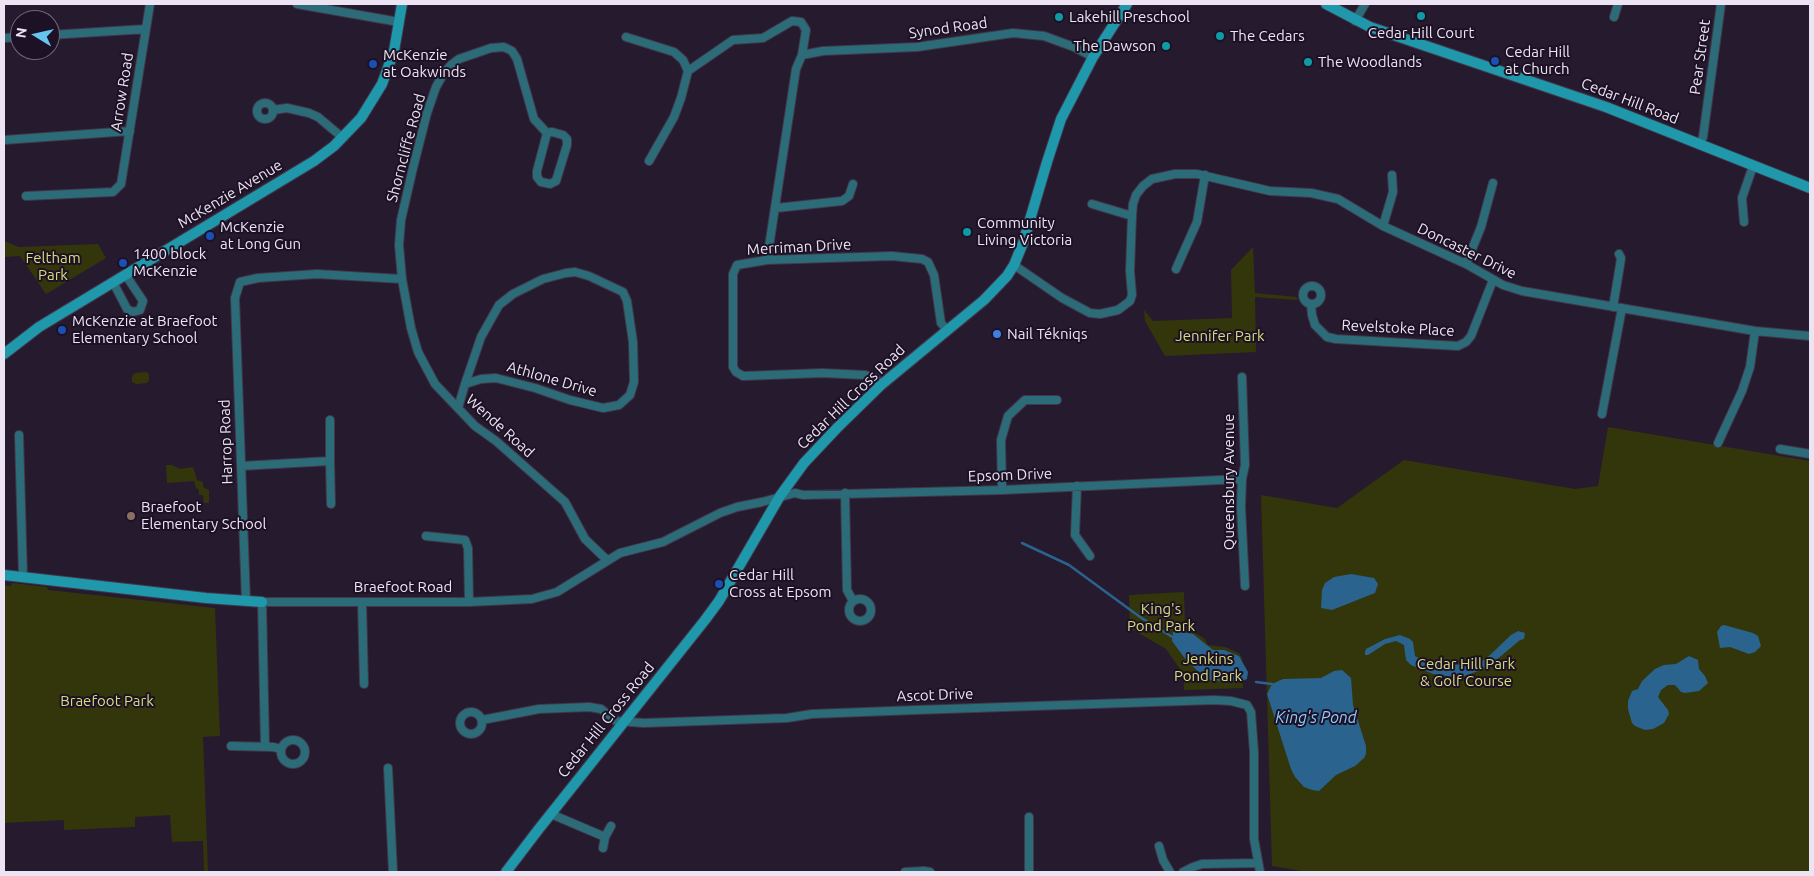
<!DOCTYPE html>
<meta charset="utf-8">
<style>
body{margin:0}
#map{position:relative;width:1814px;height:876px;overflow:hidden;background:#261a2f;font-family:Ubuntu,sans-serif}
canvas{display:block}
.frame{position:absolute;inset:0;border:5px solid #ece4f2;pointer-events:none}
.north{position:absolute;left:10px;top:10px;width:50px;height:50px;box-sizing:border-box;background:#1d1125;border:1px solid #706577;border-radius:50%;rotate:279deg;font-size:14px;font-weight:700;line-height:20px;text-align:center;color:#ece4f2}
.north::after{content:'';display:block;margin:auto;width:18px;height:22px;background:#66c4ef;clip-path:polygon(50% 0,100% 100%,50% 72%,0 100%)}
</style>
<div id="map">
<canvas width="1814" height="876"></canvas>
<div class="frame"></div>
<div class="north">N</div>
</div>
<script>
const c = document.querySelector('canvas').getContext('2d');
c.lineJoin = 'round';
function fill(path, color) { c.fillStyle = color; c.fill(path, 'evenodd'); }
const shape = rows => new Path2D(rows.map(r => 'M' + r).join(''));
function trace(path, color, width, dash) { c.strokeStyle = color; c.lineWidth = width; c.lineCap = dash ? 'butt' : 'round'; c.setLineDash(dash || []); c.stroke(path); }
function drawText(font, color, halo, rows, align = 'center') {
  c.font = font + ' Ubuntu,sans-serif'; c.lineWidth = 4; c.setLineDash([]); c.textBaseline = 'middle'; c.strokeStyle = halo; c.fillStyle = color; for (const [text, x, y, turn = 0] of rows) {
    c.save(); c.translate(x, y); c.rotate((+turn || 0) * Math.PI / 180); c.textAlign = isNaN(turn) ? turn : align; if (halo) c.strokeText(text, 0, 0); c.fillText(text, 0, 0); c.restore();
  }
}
fill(shape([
 [4,241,19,247,98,244,106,258,46,294,20,256,4,257],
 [1253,247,1255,293,1297,297,1297,300,1255,297,1256,352,1165,356,1145,321,1144,310,1153,321,1232,318,1231,270],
 [146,372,149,374,149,380,147,383,136,384,132,382,132,376,135,373],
 [1608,427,1810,461,1810,872,1307,872,1272,866,1261,495,1337,508,1404,460,1575,489,1598,486],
 [166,465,172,465,180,469,193,467,197,480,203,482,203,487,209,490,209,503,204,503,203,495,199,495,199,490,196,488,194,481,167,483],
 [12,583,47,587,48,590,215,608,220,736,203,737,208,872,204,872,203,841,172,842,170,815,135,817,135,827,64,830,64,820,4,823,4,585,11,586],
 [1184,592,1185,625,1189,629,1205,639,1208,645,1225,647,1239,653,1242,658,1243,688,1184,690,1184,675,1166,649,1130,628,1129,595]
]), '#33360a');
fill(shape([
 [1351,574,1374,578,1378,584,1375,593,1332,610,1321,608,1322,590,1325,583,1334,577],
 [1724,625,1753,633,1758,636,1761,646,1755,652,1749,654,1730,647,1720,648,1717,632,1721,626],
 [1178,631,1193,634,1213,650,1224,650,1239,656,1248,672,1247,679,1243,681,1221,681,1210,680,1201,674,1186,660,1172,641,1173,632],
 [1518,631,1525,633,1524,639,1520,640,1488,667,1465,676,1453,677,1433,674,1411,665,1406,660,1404,645,1396,641,1385,644,1368,655,1365,655,1365,652,1366,649,1385,639,1400,635,1410,639,1413,642,1415,656,1427,663,1446,665,1472,664,1481,662,1490,655,1511,635],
 [1689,656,1698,660,1699,669,1705,676,1708,683,1699,691,1685,693,1681,692,1675,685,1668,685,1661,690,1658,697,1668,710,1669,714,1664,723,1653,729,1645,730,1635,726,1632,723,1628,709,1628,701,1632,691,1638,689,1642,681,1655,669,1664,665,1676,664],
 [1342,670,1351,678,1353,705,1366,746,1366,754,1364,758,1355,766,1336,775,1319,791,1312,790,1304,787,1295,777,1291,769,1267,694,1272,684,1283,679,1321,678,1334,671]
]), '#2a638d');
trace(shape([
 [1022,543,1069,565,1140,617,1174,638],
 [1256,682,1272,684]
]), '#2a638d', 2.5);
const street = shape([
 [297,4,399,22],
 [1614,17,1618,4],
 [1355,21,1365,4],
 [50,35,146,29],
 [626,37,674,52,683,60,688,71,733,40,763,38,792,21,801,22,806,30,802,55,796,69,767,260],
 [4,38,20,37],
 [802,55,823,51,917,47,1013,33,1044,36,1074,47,1093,57],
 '257 111a8 8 0 1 1 16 0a8 8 0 1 1-16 0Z',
 [273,110,287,108,309,113,318,117,343,138],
 [552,132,563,135,567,139,567,145,556,181,550,184,546,183,541,182,537,177,537,171,547,133,552,132],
 [4,140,130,131],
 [1700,144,1703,137,1721,4],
 [649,161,674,117,681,98,688,71],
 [26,196,113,192,121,184,150,4],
 [1092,204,1132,216],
 [776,208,842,201,849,196,853,184],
 [1744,222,1742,198,1753,166],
 [1383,226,1393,192,1392,175],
 [1466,264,1481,227,1493,183],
 [1014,265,1062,298,1090,313,1100,314,1118,310,1130,301,1132,295,1130,271,1132,216,1133,204,1136,195,1143,186,1152,179,1175,174,1197,174,1270,191,1311,193,1338,199,1383,226,1466,264,1503,285,1522,291,1755,331,1810,336],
 [1176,269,1197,222,1205,175],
 [402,279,399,245,401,220,413,168,427,113,436,87,444,73,451,65,459,59,491,48,504,47,512,51,517,59,534,119,547,133],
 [113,282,127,309,133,312,140,310,143,301,125,274],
 '1303 295a9 9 0 1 1 18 0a9 9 0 1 1-18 0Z',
 [1311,304,1312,315,1315,325,1327,337,1336,339,1458,346,1466,342,1471,336,1493,280],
 [1613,307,1620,265,1621,258,1619,254],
 [1242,377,1245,465,1242,479,1241,507,1245,586],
 [881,385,875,378,865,375,822,373,743,376,736,372,733,367,733,274,737,265,767,260,892,256,922,259,928,262,934,275,941,323,947,330],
 [458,408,465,384,481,337,499,305,513,294,543,279,566,273,575,272,589,276,623,292,627,301,633,342,634,382,630,395,619,405,603,408,570,400,535,388,496,378,481,379,465,384],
 [1602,414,1622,308],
 [19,435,23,577],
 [1718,443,1742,391,1750,367,1755,331],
 [1780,449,1810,454],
 [330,461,330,420],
 [241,466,330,461,331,504],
 [1077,486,1075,535,1090,556],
 [1002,490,1001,440,1008,416,1025,400,1057,400],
 [845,493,847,590,853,601],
 [426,536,465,540,468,548,469,602],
 '849 610a11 11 0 1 1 22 0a11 11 0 1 1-22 0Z',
 [246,601,235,298,240,282,258,278,317,274,402,279,411,328,418,352,435,384,475,426,496,441,565,502,585,539,607,560],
 [362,602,364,684],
 '460 723a11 11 0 1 1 22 0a11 11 0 1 1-22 0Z',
 [482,720,539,709,589,707,601,709,616,721,644,723,787,718,812,714,916,710,1214,700,1231,701,1247,705,1251,712,1254,752,1254,839,1260,872],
 '281 752a12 12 0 1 1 24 0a12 12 0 1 1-24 0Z',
 [231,746,273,747,281,749],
 [265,746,262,602,469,602,532,599,557,592,620,553,663,542,720,513,737,507,762,502,795,493,803,495,1002,490,1242,479],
 [388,768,393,872],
 [551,814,605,837],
 [1029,817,1029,872],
 [1159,846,1163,860,1170,872],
 [603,848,605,837,611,826],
 [905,872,924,871,930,872],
 [1183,872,1193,867,1202,864,1258,863]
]);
const secondary = shape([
 [1326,4,1370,27,1606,107,1810,188],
 [4,354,39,327,314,161,334,146,361,118,382,84,394,51,402,4],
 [4,575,206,598,262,602],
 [506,872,538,830,705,620,719,601,780,496,804,463,837,428,881,385,984,300,1007,276,1014,265,1023,243,1047,162,1061,119,1093,57,1127,4]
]);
trace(street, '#42364a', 10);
trace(secondary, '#42364a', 12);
trace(street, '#2b6c78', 8);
trace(secondary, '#1e98aa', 10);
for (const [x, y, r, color] of [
 [1421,16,5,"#0f9aa8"],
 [1059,17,5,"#0f9aa8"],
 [1220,36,5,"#0f9aa8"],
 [1166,46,5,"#0f9aa8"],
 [1495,61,5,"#1a4fb4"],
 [1308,62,5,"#0f9aa8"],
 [373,64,5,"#1a4fb4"],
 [967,232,5,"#0f9aa8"],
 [210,236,5,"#1a4fb4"],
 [123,263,5,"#1a4fb4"],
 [62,330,5,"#1a4fb4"],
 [997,334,5,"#3f7fe0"],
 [131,516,5,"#8d6e63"],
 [719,584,5,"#1a4fb4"]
]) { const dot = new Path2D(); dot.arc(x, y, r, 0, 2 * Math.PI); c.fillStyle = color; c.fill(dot); trace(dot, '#1d1125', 2); }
drawText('15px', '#ece4f2', '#1d1125', [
 ["Lakehill Preschool",1069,17],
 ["Cedar Hill Court",1421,33,"center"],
 ["The Cedars",1230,36],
 ["The Dawson",1156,46,"right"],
 ["Cedar Hill",1505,52],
 ["at Church",1505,69],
 ["McKenzie",383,55],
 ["at Oakwinds",383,72],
 ["The Woodlands",1318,62],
 ["Community",977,223],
 ["Living Victoria",977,240],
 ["McKenzie",220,227],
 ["at Long Gun",220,244],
 ["1400 block",133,254],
 ["McKenzie",133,271],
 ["McKenzie at Braefoot",72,321],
 ["Elementary School",72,338],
 ["Nail Tékniqs",1007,334],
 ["Braefoot",141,507],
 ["Elementary School",141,524],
 ["Cedar Hill",729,575],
 ["Cross at Epsom",729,592]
], 'left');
drawText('15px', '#ece4f2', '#1d1125', [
 ["Synod Road",948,28,-8],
 ["Pear Street",1700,57,-82],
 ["Arrow Road",122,92,-81],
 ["Cedar Hill Road",1630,101,21],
 ["Shorncliffe Road",406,148,-75],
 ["McKenzie Avenue",230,194,-31],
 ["Merriman Drive",799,247,-3],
 ["Doncaster Drive",1467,251,26],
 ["Revelstoke Place",1398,328,3],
 ["Athlone Drive",552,379,16],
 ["Cedar Hill Cross Road",851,397,-44],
 ["Wende Road",500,426,42],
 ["Harrop Road",226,442,-92],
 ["Epsom Drive",1010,475,-2],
 ["Queensbury Avenue",1229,482,-90],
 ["Braefoot Road",403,587],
 ["Ascot Drive",935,695,-2],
 ["Cedar Hill Cross Road",606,720,-51]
]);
drawText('15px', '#d5de7e', '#1d1125', [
 ["Feltham",53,258],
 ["Park",53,275],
 ["Jennifer Park",1220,336],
 ["King's",1161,609],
 ["Pond Park",1161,626],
 ["Jenkins",1208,659],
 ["Pond Park",1208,676],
 ["Cedar Hill Park",1466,664],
 ["& Golf Course",1466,681],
 ["Braefoot Park",107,701]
]);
drawText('italic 16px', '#8dccfe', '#1d1125', [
 ["King's Pond",1316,718]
]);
</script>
